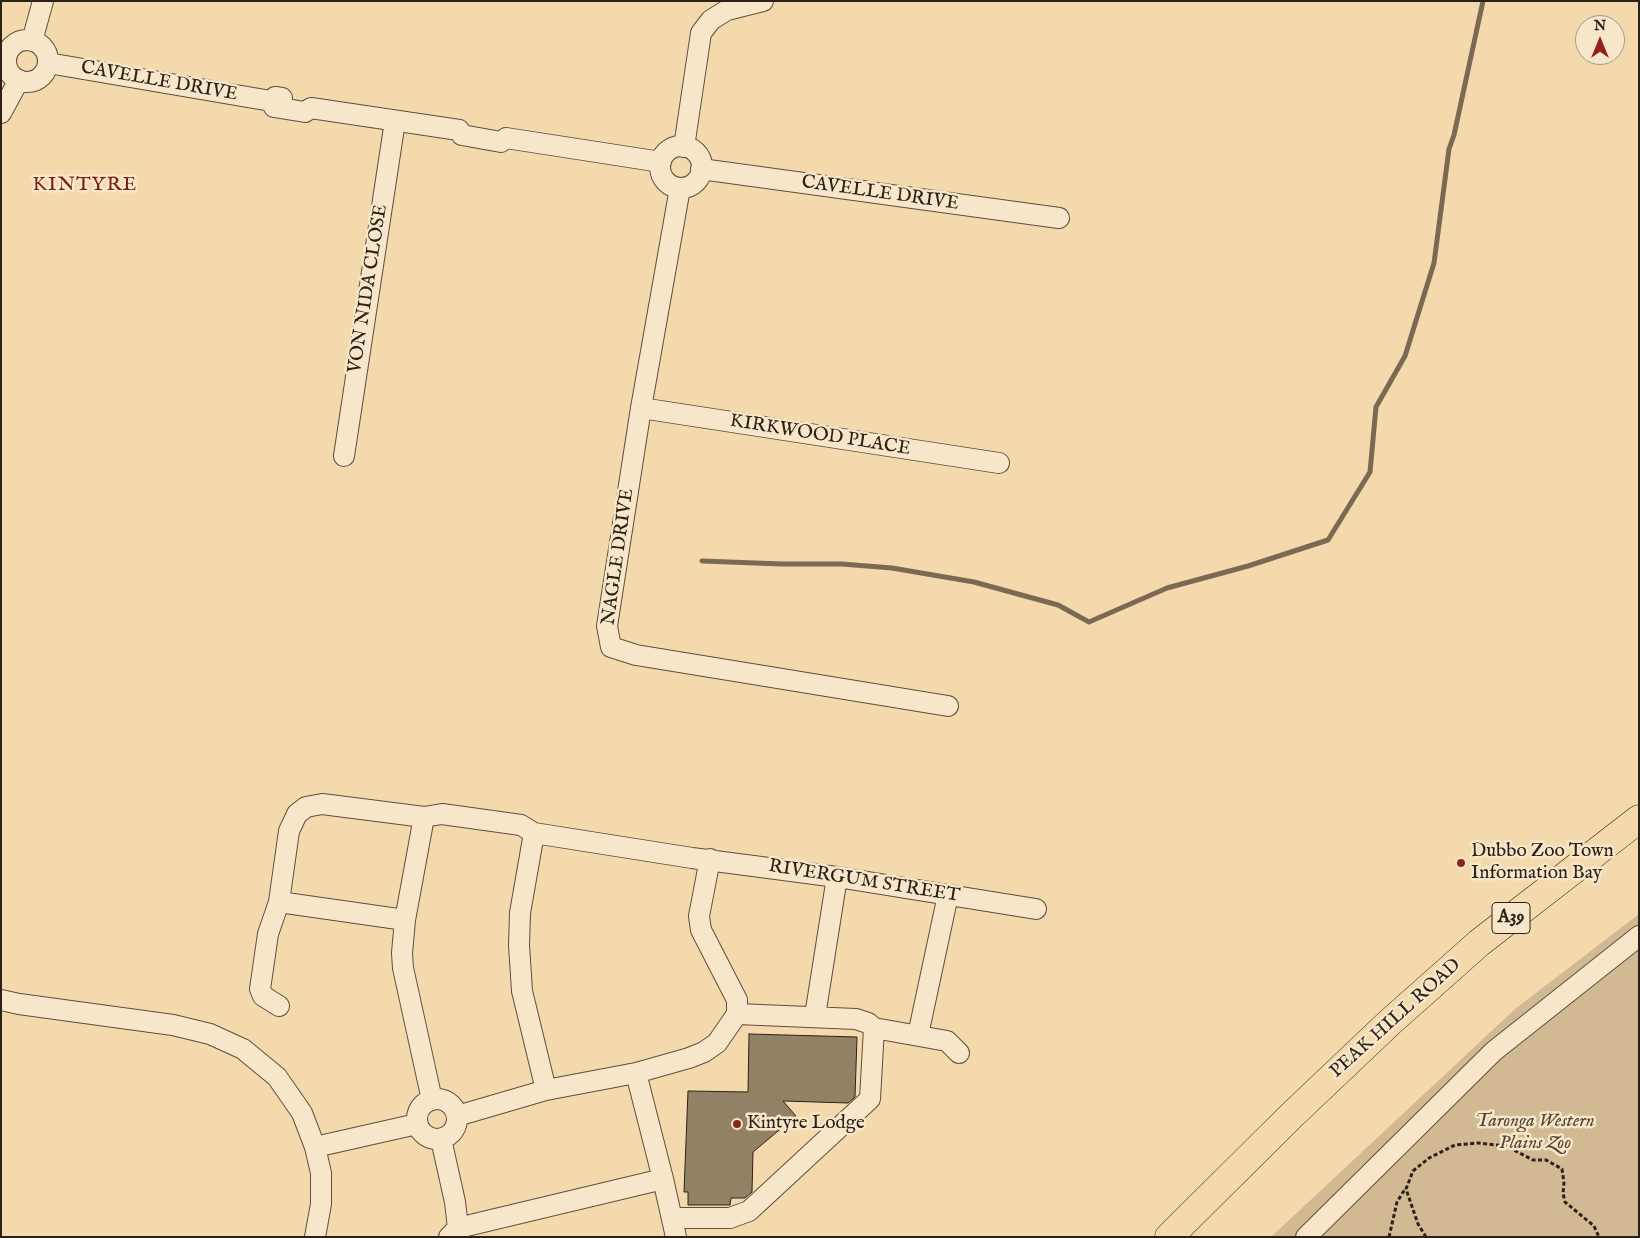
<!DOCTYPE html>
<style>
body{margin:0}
#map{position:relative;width:1640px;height:1238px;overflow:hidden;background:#f3d9ac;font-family:"IM FELL English",serif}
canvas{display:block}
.frame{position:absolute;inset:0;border:2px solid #2c2118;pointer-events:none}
.north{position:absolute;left:1575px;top:15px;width:50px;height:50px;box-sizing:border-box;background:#f7e6c9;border:1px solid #a69782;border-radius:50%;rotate:0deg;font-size:14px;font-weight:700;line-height:20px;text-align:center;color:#2c2118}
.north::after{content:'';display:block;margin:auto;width:18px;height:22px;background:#8f2418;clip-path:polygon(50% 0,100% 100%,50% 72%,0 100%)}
</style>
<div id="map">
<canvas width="1640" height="1238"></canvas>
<div class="frame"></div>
<div class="north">N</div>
</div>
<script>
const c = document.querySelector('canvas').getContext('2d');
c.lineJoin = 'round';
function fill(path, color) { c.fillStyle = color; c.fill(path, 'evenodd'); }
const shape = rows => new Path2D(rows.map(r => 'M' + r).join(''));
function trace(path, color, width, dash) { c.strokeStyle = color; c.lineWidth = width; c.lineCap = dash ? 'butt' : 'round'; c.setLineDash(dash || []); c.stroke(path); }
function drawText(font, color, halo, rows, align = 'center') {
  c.font = font + ' "IM FELL English",serif'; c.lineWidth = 5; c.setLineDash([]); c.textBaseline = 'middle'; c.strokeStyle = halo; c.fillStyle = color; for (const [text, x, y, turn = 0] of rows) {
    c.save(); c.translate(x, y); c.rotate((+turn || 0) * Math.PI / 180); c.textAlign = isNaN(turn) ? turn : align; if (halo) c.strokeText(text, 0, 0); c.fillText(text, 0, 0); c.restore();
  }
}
fill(shape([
 [1639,914,1639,1237,1271,1237,1515,1009]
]), '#d1ba93');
trace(shape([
 [702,561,782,564,842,564,892,568,974,582,1058,605,1089,622,1167,588,1248,566,1328,540,1370,472,1376,407,1405,356,1434,263,1449,149,1454,135,1483,1]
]), '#7b6a53', 5);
const building = shape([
 [749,1034,857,1037,855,1097,848,1103,783,1101,796,1116,753,1152,752,1192,745,1198,731,1198,730,1205,688,1205,688,1192,684,1192,688,1091,748,1092,749,1034]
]);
fill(building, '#938165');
trace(building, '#2c2118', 1);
const minor = shape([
 '6 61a21 21 0 1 1 42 0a21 21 0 1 1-42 0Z',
 [32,41,43,1],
 [48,63,271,101,275,97,282,98],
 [271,101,274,107,305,112,311,108,459,130,462,135,501,142,506,138,661,162],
 [1,113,19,80],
 '660 167a21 21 0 1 1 42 0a21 21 0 1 1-42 0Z',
 [684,147,701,33,711,20,727,10,763,1],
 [701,169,1059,218],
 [680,188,641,408,607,626,611,647,636,655,948,706],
 [641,408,999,463],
 [344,456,395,121],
 [424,817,405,920,402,953,403,968,432,1100],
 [534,833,520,913,519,945,522,991,546,1090],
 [710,859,699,916,701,930,737,1000,737,1014],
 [279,902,405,920],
 [1,1000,19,1004,173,1025,210,1034,243,1049,277,1077,302,1113,315,1147,321,1173,321,1204,315,1237],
 [279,1006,263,996,260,989,268,934,279,902,289,831,297,814,306,807,322,804,424,817,442,814,521,825,534,833,692,858,837,877,1036,909],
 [737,1014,856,1019,868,1023,874,1028],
 [815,1016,837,877],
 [874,1028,947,1041,959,1053],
 [918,1035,948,895],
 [636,1073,663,1179,676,1237],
 '417 1119a20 20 0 1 1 40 0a20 20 0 1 1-40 0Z',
 [457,1116,546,1090,636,1073,689,1058,704,1052,717,1043,737,1014],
 [441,1139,455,1202,458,1228,449,1237],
 [315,1147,417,1124],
 [672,1218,730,1218,749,1211,870,1099,874,1028],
 [458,1228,663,1179],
 [1306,1237,1494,1051,1639,936]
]);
const highway = shape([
 [1169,1237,1291,1116,1389,1023,1479,943,1639,819]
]);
trace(minor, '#5e4f3d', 22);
trace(highway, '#2c2118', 29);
trace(shape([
 [1389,1237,1397,1202,1405,1189],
 [1426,1237,1418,1224,1406,1189,1413,1171,1429,1158,1455,1145,1478,1143,1506,1146,1533,1160,1546,1160,1562,1169,1564,1183,1563,1193,1565,1202,1594,1226,1599,1237]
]), '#2c2118', 3, [4, 2.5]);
trace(minor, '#f7e6c9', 20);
trace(highway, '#f3d9ac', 28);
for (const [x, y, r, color] of [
 [1461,863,5,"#8f2418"],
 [737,1124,5,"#8f2418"]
]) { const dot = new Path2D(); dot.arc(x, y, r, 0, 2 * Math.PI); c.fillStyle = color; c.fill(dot); trace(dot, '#f7e6c9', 2); }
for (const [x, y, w] of [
 [1511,918,38]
]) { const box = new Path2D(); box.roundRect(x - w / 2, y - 15.5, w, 31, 4); c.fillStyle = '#f7e6c9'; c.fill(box); trace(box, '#2c2118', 1); }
drawText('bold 18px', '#2c2118', null, [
 ["A39",1511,918]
]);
drawText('19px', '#2c2118', '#f7e6c9', [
 ["CAVELLE DRIVE",159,82,10],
 ["CAVELLE DRIVE",880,194,8],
 ["VON NIDA CLOSE",369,289,-81],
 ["KIRKWOOD PLACE",820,436,9],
 ["NAGLE DRIVE",619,557,-82],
 ["RIVERGUM STREET",864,882,9],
 ["PEAK HILL ROAD",1396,1019,-42]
]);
drawText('19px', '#2c2118', '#f7e6c9', [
 ["Dubbo Zoo Town",1471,852],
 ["Information Bay",1471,874],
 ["Kintyre Lodge",747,1124]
], 'left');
drawText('italic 19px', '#554737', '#f7e6c9', [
 ["Taronga Western",1535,1122],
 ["Plains Zoo",1535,1144]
]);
c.letterSpacing = '1px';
drawText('20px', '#7a1f14', '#f7e6c9', [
 ["KINTYRE",85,186]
]);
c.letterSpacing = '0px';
</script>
